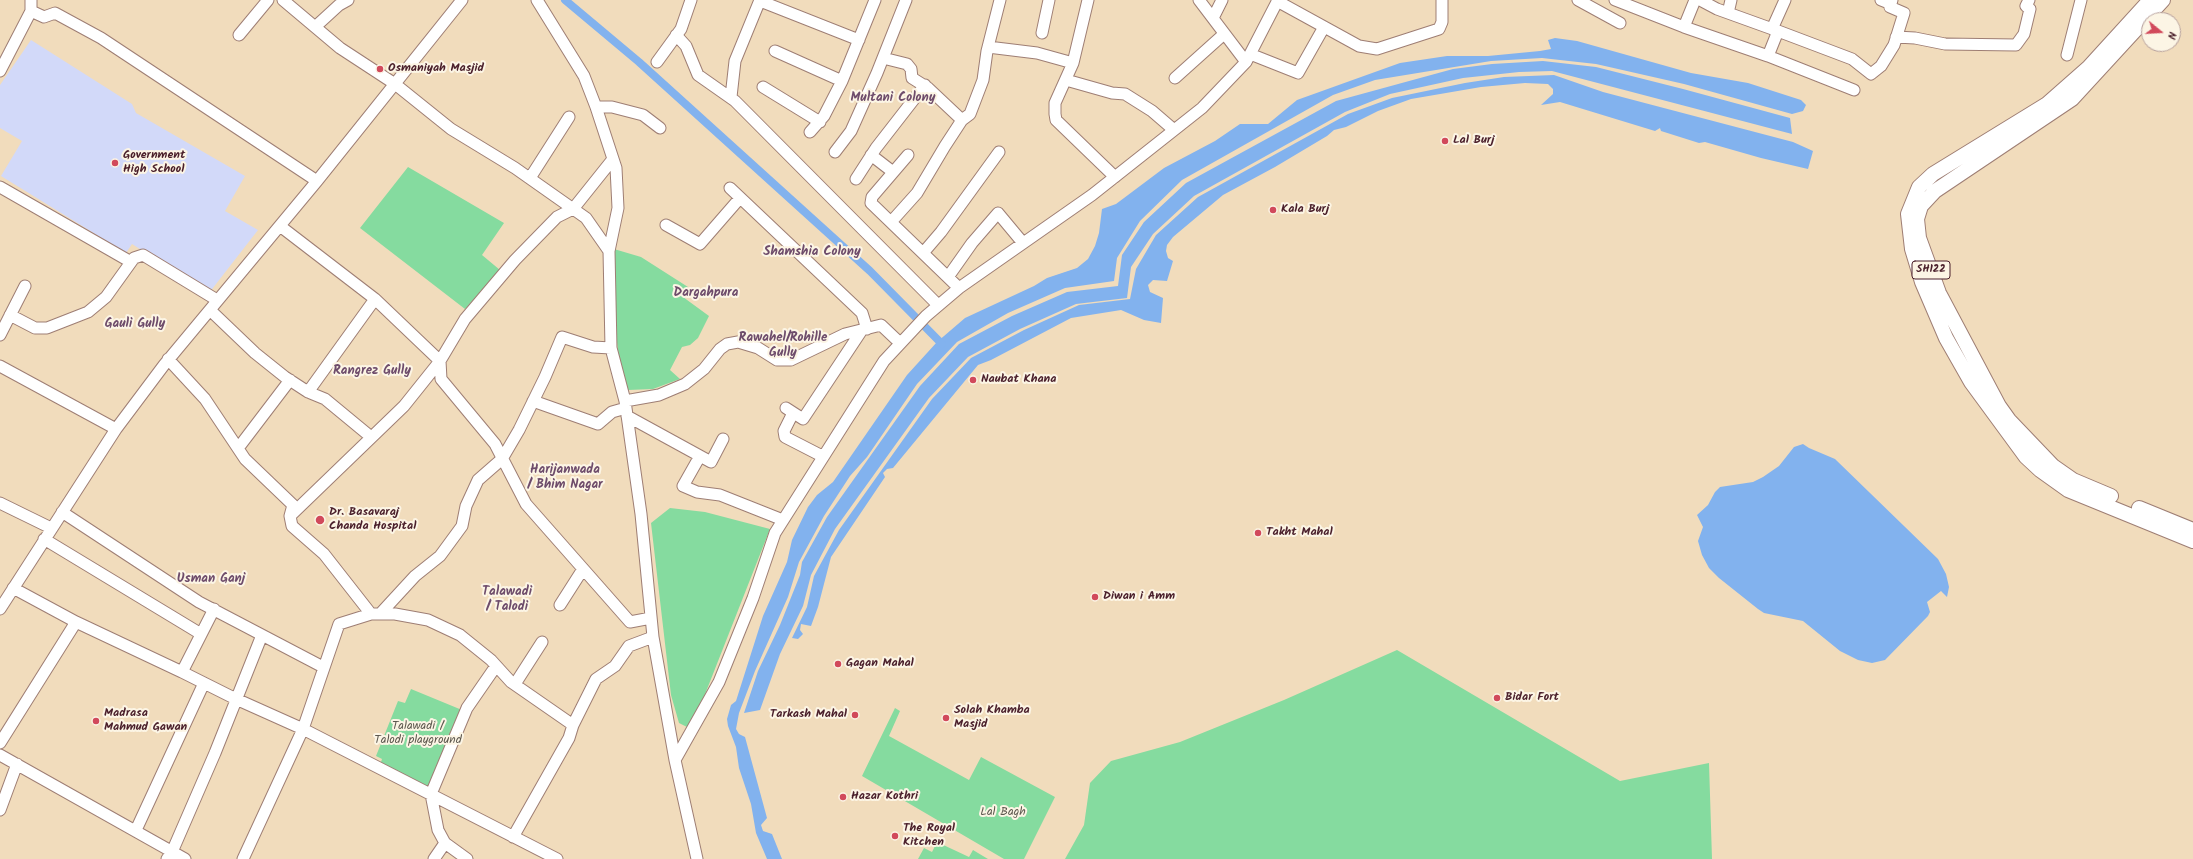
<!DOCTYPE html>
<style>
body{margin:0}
#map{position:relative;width:2193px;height:859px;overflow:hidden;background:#f1dcbc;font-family:Kalam,sans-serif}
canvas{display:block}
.north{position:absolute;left:2141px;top:12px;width:40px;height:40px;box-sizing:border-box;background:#fcf5e5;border:1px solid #b59f9b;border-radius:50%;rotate:108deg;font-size:11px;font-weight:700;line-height:16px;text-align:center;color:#4a1f2b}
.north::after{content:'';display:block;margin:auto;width:14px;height:18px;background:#d1495b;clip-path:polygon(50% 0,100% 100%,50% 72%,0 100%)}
</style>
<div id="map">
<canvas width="2193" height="859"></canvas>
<div class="north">N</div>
</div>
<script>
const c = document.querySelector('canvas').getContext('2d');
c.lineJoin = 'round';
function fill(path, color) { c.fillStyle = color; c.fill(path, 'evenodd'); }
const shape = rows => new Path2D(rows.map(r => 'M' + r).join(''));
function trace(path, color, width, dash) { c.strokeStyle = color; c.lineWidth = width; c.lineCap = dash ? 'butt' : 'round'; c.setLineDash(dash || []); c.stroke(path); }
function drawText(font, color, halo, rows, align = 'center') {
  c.font = font + ' Kalam,sans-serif'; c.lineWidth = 4; c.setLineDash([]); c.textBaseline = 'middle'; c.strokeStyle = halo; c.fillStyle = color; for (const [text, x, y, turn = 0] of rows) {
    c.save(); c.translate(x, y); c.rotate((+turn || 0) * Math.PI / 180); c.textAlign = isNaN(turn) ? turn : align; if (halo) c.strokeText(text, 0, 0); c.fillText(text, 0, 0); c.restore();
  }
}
fill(shape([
 [31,40,132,104,136,113,245,176,225,211,258,230,209,293,132,244,126,253,1,176,22,141,0,128,0,85]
]), '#d2d9f9');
fill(shape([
 [408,167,504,223,482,255,500,270,465,309,360,228],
 [614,249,641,257,688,287,683,297,709,316,698,338,690,345,682,347,670,370,680,379,653,389,628,390,619,358,614,319],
 [670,508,705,512,770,529,700,707,687,727,679,723,671,695,651,523],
 [1397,650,1620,781,1709,763,1712,859,1065,859,1084,825,1090,783,1111,761,1180,742,1284,700],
 [411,689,462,710,428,787,380,765,382,759,376,756,398,701,405,703],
 [895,708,900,711,889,736,969,780,981,757,1055,797,1024,859,1004,859,862,776],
 [937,842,969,857,973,850,988,859,918,859,924,848,932,852]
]), '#85db9f');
fill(shape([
 [1555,38,1577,41,1691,73,1748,83,1801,100,1806,105,1803,111,1792,114,1684,84,1596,64,1542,58,1491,61,1375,80,1333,95,1182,180,1140,221,1117,258,1114,281,1065,288,1008,313,957,342,917,384,867,457,850,476,824,516,799,562,788,597,755,671,739,713,736,729,739,734,745,737,767,818,761,825,763,831,772,834,782,859,767,859,756,833,751,804,739,768,736,747,728,726,727,719,731,705,736,701,763,616,787,562,792,540,808,507,817,495,833,482,907,375,937,342,965,318,1034,286,1047,278,1077,268,1088,259,1095,246,1099,233,1102,209,1116,204,1164,168,1215,141,1240,124,1268,124,1297,100,1400,63,1447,56,1488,56,1540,51,1551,49,1548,40],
 [1543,61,1596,67,1683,89,1790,118,1792,134,1552,71,1519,72,1463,78,1390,94,1345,112,1194,196,1153,234,1131,267,1127,298,1076,304,1020,329,968,357,929,398,835,529,811,575,803,606,780,654,760,710,744,713,758,671,780,625,800,575,802,562,827,517,920,386,959,344,1012,316,1067,292,1118,286,1122,255,1144,222,1186,183,1336,101,1453,69,1492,64],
 [1554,75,1603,92,1793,142,1813,151,1808,169,1761,158,1705,142,1699,143,1661,131,1660,128,1655,131,1560,102,1541,105,1553,94,1553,89,1548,84,1525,83,1481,87,1411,99,1378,111,1346,127,1334,130,1327,136,1275,167,1223,195,1173,237,1167,245,1166,251,1168,258,1173,261,1167,281,1153,280,1148,285,1150,292,1163,298,1161,323,1144,320,1121,310,1071,318,991,360,978,365,893,468,887,469,883,473,885,477,831,557,818,607,811,626,801,624,800,630,803,634,798,639,792,638,807,607,814,576,839,530,932,399,971,358,1024,330,1079,305,1130,299,1136,269,1156,235,1198,197,1348,114,1392,98,1465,83,1504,77],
 [1803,444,1809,448,1835,459,1938,559,1946,574,1949,587,1947,597,1941,591,1927,602,1930,612,1928,616,1885,660,1872,663,1858,660,1840,651,1803,621,1764,613,1758,609,1719,578,1709,568,1702,555,1698,541,1703,527,1697,515,1708,505,1715,492,1720,487,1753,482,1763,477,1779,466,1794,447]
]), '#82b2ee');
trace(shape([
 [565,0,639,62,870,271,942,344]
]), '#82b2ee', 8);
const minor = shape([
 [31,0,31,11],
 [283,0,340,48,395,84,451,129,515,168,586,218,609,251],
 [537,0,584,76,596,107,616,168,618,208,609,251,611,348,625,401,641,514,653,637,675,760,697,859],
 [1088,0,1073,63,1055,103,1055,114,1056,120,1115,177],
 [1199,0,1246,62],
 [1578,0,1620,23],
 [1615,0,1684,27,1695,0],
 [1700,0,1717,9,1778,31,1768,56],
 [1881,0,1891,4],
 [760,1,859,40],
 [1277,1,1359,46,1377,49,1439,29,1442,22,1442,0],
 [31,11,44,17,55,13,101,38,317,181],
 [1728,13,1731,0],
 [1213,18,1222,0],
 [315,27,339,5,348,0],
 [1684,27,1768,56,1854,90],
 [1772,29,1785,0],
 [1778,31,1852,59,1871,74,1881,66,1894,45,1904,13,1890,7,1892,0],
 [1042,33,1049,0],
 [239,35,268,0],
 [676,35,686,46,698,75,735,101,938,305],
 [1896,37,1915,38,1945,44,2016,45,2024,34,2030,9,2026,6,2029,0],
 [988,47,1037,53,1073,63],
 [775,51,842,81],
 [1250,54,1298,73,1324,27],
 [2067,55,2081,0],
 [883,58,907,64,911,69,912,78,928,88,962,120],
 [657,62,681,29,691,0],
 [0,71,31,11],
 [1175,78,1224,34],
 [1066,80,1112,93,1125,94,1152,111,1174,130],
 [763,87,820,122],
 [731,97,735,61,760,0],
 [596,107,612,107,643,115,660,128],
 [810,132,824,116,842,81,875,0],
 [835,152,851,131,877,73,906,0],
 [871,155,893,172],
 [908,155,872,197,871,203,959,288],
 [530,178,569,117],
 [856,179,876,148,925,85],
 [0,187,131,262],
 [730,188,862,313,867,329],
 [891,222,917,193,945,146,962,120,970,114,983,80,987,51,1000,0],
 [666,225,700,244,740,198],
 [280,226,375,299,440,361,441,379,495,444,526,504,630,622,651,618],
 [923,253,941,232,999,152],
 [948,277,972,243,998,213,1023,243],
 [210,310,255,353,285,377,308,392,325,399,371,437],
 [10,315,35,328,47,328,88,312,106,297,134,258,143,255,217,300],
 [0,335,25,286],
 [168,359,205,399,245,459,293,505,290,516,292,526,324,554,371,614],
 [0,366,116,429],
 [308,392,375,299],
 [533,401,598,424,612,412,626,408],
 [625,401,659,395,685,384,704,369,720,349,727,344,738,342,758,348,777,360,791,360,845,334,881,325,900,343],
 [786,408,803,419,862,330],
 [793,413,784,431,785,437,822,456],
 [627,416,711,462,723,439],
 [239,447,290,380],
 [700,456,683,486,697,492,720,495,783,520],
 [0,503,51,528],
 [62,512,199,602,323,667],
 [290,516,404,406,440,361,465,319,515,260,557,217,573,209,613,159],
 [44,539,201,634],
 [13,588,76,622],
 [560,605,583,569],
 [0,609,116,429,164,365,317,181,462,0],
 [380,614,415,576,440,556,462,526,466,506,478,480,502,459,519,430,545,377,562,337,593,347,611,348],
 [182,672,214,609],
 [515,684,542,642],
 [0,743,76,622,182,672,236,699,303,729,557,859],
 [0,755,185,859],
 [675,760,719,682,753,598,775,533,884,361,926,316,959,288,1092,195,1202,108,1246,62,1278,0],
 [0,810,17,764],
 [136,830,204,683],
 [513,837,569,738,573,725,596,679,615,666,629,646,653,637],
 [445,843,438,830,431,794,467,708,496,666],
 [167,859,172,852,215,753,262,635],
 [243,859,303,729,339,624,371,614,395,614,428,620,460,635,491,660,511,682,573,725],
 [434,859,445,843,467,859]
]);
const major = shape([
 [2150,0,2089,67,2047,104,1933,174,1919,187,1908,214,1912,249,1922,282,1946,338,1971,382,2026,457,2040,470,2068,490,2193,541],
 [2111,496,2073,480,2053,466,2009,420,1999,406,1939,293,1919,238,1917,219,1921,206,1935,191,2072,99,2163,0],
 [2139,508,2193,530]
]);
trace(minor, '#9e7e74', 13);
trace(major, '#9e7e74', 16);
trace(minor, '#fff', 11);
trace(major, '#fff', 14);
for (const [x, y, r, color] of [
 [380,69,4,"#d1495b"],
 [1445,141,4,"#d1495b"],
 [115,163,4,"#d1495b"],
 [1273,210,4,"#d1495b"],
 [973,380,4,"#d1495b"],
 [320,520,5,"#d1495b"],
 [1258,533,4,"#d1495b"],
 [1095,597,4,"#d1495b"],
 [838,664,4,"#d1495b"],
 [1497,698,4,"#d1495b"],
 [855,715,4,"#d1495b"],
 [946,718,4,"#d1495b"],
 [96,721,4,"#d1495b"],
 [843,797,4,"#d1495b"],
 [895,836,4,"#d1495b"]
]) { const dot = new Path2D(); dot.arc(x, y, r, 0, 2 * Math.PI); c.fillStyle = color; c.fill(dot); trace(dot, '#fcf5e5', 1.5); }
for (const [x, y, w] of [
 [1931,270,38]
]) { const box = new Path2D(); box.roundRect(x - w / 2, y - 9, w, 18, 3); c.fillStyle = '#fcf5e5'; c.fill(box); trace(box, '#4a1f2b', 1); }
drawText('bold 11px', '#4a1f2b', null, [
 ["SH122",1931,270]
]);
drawText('bold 12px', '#4a1f2b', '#fcf5e5', [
 ["Osmaniyah Masjid",388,69],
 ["Lal Burj",1453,141],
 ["Government",123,156],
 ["High School",123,170],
 ["Kala Burj",1281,210],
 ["Naubat Khana",981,380],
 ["Dr. Basavaraj",329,513],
 ["Chanda Hospital",329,527],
 ["Takht Mahal",1266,533],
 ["Diwan i Amm",1103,597],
 ["Gagan Mahal",846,664],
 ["Bidar Fort",1505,698],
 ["Solah Khamba",954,711],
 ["Masjid",954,725],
 ["Madrasa",104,714],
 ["Mahmud Gawan",104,728],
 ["Tarkash Mahal",847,715,"right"],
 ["Hazar Kothri",851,797],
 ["The Royal",903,829],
 ["Kitchen",903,843]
], 'left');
drawText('12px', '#5c574e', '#fcf5e5', [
 ["Talawadi /",418,727],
 ["Talodi playground",418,741],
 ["Lal Bagh",1003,813]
]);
drawText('bold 13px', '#6e4c6b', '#fcf5e5', [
 ["Multani Colony",893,99],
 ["Shamshia Colony",812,253],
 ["Dargahpura",706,294],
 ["Gauli Gully",135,325],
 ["Rawahel/Rohille",783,339],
 ["Gully",783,354],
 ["Rangrez Gully",372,372],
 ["Harijanwada",565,471],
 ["/ Bhim Nagar",565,486],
 ["Usman Ganj",211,580],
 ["Talawadi",507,593],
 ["/ Talodi",507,608]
]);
</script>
